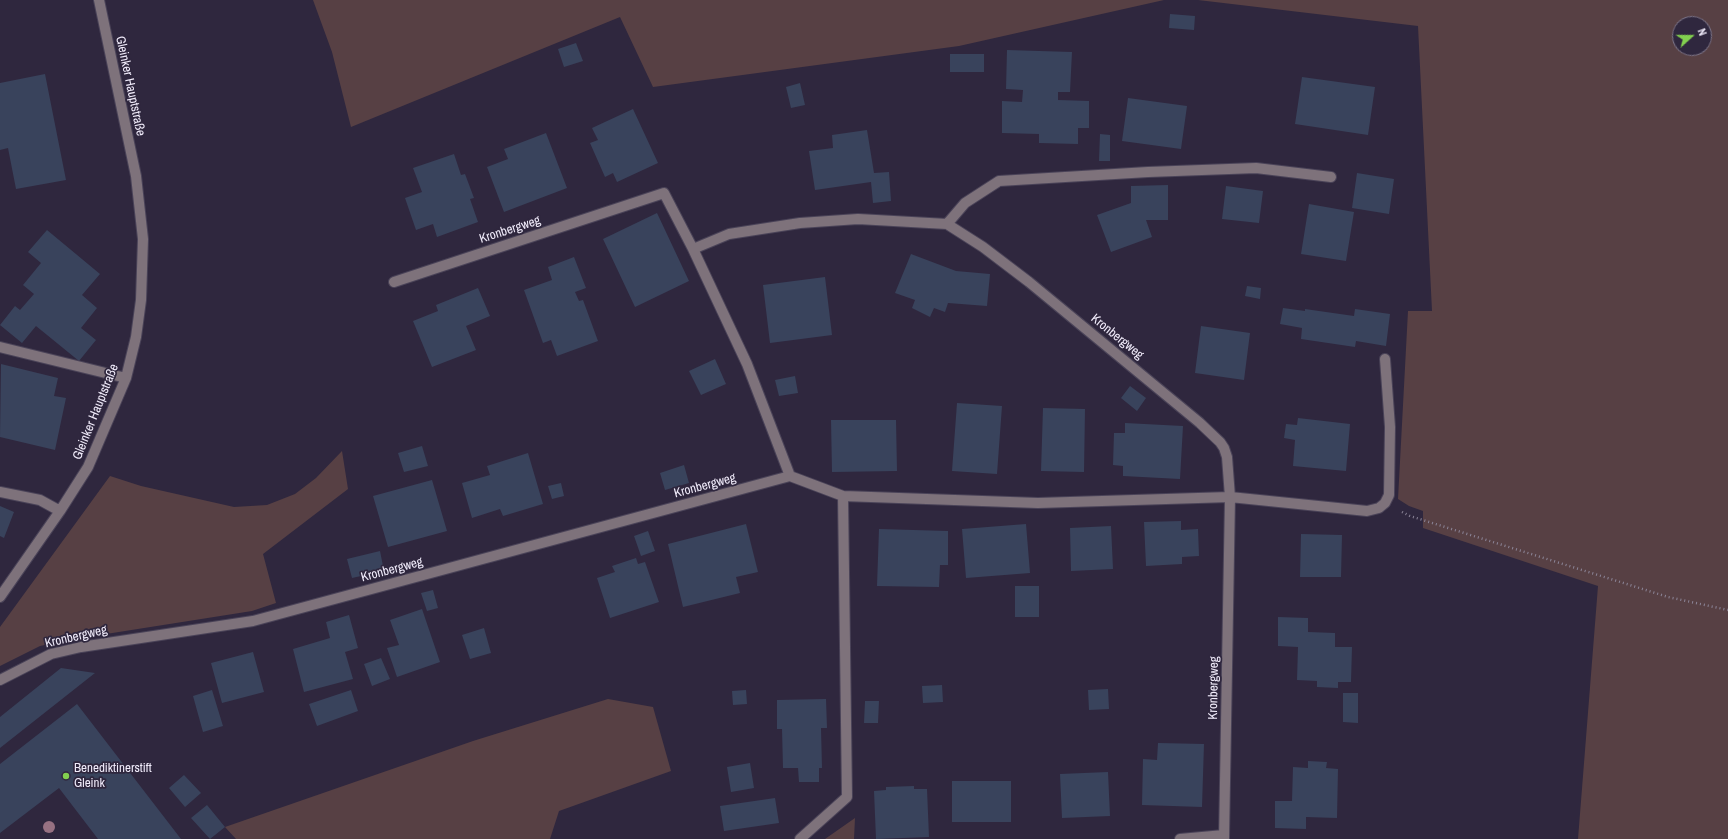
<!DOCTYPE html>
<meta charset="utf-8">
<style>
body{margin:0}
#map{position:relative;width:1728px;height:839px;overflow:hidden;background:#2f273e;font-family:"Archivo Narrow",sans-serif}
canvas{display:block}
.north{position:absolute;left:1672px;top:16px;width:40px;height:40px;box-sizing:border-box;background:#2f273e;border:1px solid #7d768a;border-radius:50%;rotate:69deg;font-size:11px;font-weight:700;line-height:16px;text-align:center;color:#f1ecfb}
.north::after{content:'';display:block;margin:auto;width:14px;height:18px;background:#82d04f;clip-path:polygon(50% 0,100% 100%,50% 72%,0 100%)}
</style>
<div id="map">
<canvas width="1728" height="839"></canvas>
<div class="north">N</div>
</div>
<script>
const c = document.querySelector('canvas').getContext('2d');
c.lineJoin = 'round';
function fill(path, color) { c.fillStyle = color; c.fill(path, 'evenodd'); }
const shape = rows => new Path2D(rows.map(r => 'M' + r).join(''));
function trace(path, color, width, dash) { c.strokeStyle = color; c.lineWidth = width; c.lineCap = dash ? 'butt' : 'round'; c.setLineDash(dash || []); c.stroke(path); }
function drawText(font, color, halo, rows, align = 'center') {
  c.font = font + ' "Archivo Narrow",sans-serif'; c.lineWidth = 3.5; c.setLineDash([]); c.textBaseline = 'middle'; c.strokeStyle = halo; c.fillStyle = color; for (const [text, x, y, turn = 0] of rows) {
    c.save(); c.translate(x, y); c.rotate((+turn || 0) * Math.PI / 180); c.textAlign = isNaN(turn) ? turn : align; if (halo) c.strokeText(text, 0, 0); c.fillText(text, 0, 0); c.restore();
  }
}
fill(shape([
 [313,0,1164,0,959,46,653,87,620,17,351,127,332,52],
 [1198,0,1728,0,1728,839,1578,839,1598,586,1423,528,1423,511,1409,506,1398,499,1408,311,1432,311,1418,26],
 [1680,24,1704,24,1704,48,1680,48],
 [342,451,348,489,263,554,276,603,252,611,68,640,40,646,0,666,0,627,110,476,141,486,234,507,267,505,295,494,316,478],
 [608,699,653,707,671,771,559,811,550,839,236,839,225,827,473,741],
 [855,818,854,839,825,839]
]), '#574044');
fill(shape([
 [1170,14,1195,16,1194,30,1169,28],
 [576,43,583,61,564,67,558,49],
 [1007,50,1072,52,1070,92,1058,92,1058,100,1089,101,1089,128,1078,128,1078,144,1039,143,1039,134,1002,133,1002,101,1022,102,1023,90,1006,89],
 [950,54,984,54,984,72,950,72],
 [45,74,66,180,16,189,8,148,0,150,0,83],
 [1302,77,1375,87,1368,135,1295,124],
 [800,83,805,105,791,108,786,87],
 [1128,98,1187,106,1181,149,1122,141],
 [633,109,658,163,617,182,613,173,605,177,590,143,598,140,592,128],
 [867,130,874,173,889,172,891,201,873,203,871,182,815,190,809,151,833,148,832,135],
 [546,133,567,188,504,212,487,167,508,159,504,149],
 [1100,134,1110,135,1110,161,1099,161],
 [454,154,461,175,465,174,474,198,470,199,478,222,437,237,433,224,416,230,405,198,422,192,413,168],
 [1357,173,1394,179,1389,214,1352,208],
 [1168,185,1168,220,1146,220,1152,237,1111,252,1097,215,1131,203,1131,186],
 [1226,186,1263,191,1259,223,1222,219],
 [1309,204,1354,212,1346,261,1301,254],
 [657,213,689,281,635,307,603,239],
 [47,230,100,274,82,295,97,308,81,328,96,340,79,361,36,326,22,343,0,325,15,306,20,310,34,294,23,285,41,263,28,252],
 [911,254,956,271,990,274,987,306,948,303,945,312,934,308,930,317,912,308,915,300,895,293],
 [574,257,586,288,575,292,579,301,583,300,598,341,557,356,551,340,543,343,524,290,552,280,548,267],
 [825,277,832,335,770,343,763,285],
 [1247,286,1261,288,1260,299,1245,296],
 [478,288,490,316,466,326,476,350,432,367,413,321,438,311,436,305],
 [1283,308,1305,311,1305,309,1354,316,1355,309,1390,314,1386,346,1356,341,1355,347,1301,339,1302,328,1280,324],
 [1201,326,1250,333,1244,380,1195,373],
 [715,359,726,384,701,395,689,371],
 [1,364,58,378,54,396,66,398,55,450,0,437],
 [795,376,798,393,779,396,775,380],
 [1130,386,1146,398,1137,411,1121,398],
 [957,403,1002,406,997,474,952,471],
 [1043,408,1085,409,1084,472,1041,471],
 [1298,418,1350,424,1346,471,1293,466,1295,440,1284,438,1286,424,1297,425],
 [831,420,896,420,897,471,832,472],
 [1125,423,1183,426,1180,479,1123,476,1123,466,1113,465,1114,433,1125,433],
 [422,446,428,466,404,472,398,453],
 [528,453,543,504,503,516,500,509,472,518,462,483,490,475,487,466],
 [684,465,689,483,665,490,660,473],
 [432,480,447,531,388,547,373,496],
 [561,483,564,496,552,499,548,486],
 [0,506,14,512,4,538,0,536],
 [1181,521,1181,530,1198,529,1199,556,1182,557,1182,564,1146,566,1144,522],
 [746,524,758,572,736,577,740,593,683,607,668,544],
 [1026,524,1030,573,966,578,962,529],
 [1111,526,1113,569,1071,571,1070,528],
 [879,529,948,531,948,565,940,565,939,587,877,586],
 [648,531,655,551,641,556,634,536],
 [1301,534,1342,535,1341,577,1300,577],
 [380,551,384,571,352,578,347,559],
 [636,558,638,564,645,562,659,602,610,618,597,578,615,572,612,566],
 [1015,586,1039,586,1039,617,1015,617],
 [433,590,438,608,427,611,421,593],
 [422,609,440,662,397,677,387,648,399,645,390,620],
 [349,615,358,648,345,652,353,679,304,692,293,649,330,638,326,622],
 [1278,617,1308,618,1308,632,1335,633,1335,647,1352,647,1351,682,1338,682,1338,688,1317,687,1317,681,1297,680,1298,647,1278,646],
 [484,628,491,653,470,659,462,635],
 [253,652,264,692,222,703,211,663],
 [381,658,390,679,372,686,364,664],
 [61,668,95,673,0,748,0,717],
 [942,685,943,702,923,703,922,686],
 [1108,689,1109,709,1089,710,1088,690],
 [212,690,223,726,203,732,193,696],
 [351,690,358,711,317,726,309,704],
 [746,690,747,704,733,705,732,691],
 [1343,693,1358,693,1358,723,1343,722],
 [826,699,827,728,821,728,822,768,819,768,819,782,799,782,798,768,783,768,782,729,777,729,777,700],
 [865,701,879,701,878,723,864,723],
 [77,704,181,839,98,839,59,788,0,833,0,764],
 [1158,743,1204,744,1202,807,1142,805,1143,759,1157,760],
 [1308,761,1327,762,1326,768,1338,769,1337,818,1306,817,1306,829,1275,828,1275,801,1292,801,1293,767,1308,768],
 [750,763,754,788,731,792,727,767],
 [1108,772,1110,816,1062,818,1060,774],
 [184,775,201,793,185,807,169,788],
 [952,781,1011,781,1011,822,952,822],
 [914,786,914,789,927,789,929,837,876,839,874,791,886,790,886,787],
 [775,798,779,823,724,831,720,806],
 [207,805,225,827,210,839,191,818]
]), '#39435c');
const minor = shape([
 [947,224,965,203,999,181,1148,172,1256,168,1331,177],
 [693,249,729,234,800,223,858,219,947,224,983,247,1029,282,1200,423,1220,442,1224,448,1227,457,1230,497,1367,511,1379,508,1385,503,1389,495,1390,427,1385,359],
 [394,282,664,193,693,249,747,364,790,476],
 [0,347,126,378],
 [0,492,40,500,60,511],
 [0,597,60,511,88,467,126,378,136,337,141,300,143,239,136,176,99,0],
 [0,680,51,654,81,647,253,621,790,476,843,496,1038,503,1230,497,1224,839],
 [800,839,847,797,843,496],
 [1180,839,1224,835]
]);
trace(minor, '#4a4358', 12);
trace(shape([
 [1402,512,1410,516,1668,597,1728,610]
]), '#8c8598', 2.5, [1, 3]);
trace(minor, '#7e727b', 10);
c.fillStyle = '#977182';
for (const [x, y] of [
 [49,827]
]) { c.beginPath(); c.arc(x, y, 6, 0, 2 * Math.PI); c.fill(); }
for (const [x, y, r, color] of [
 [66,776,4,"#82d04f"]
]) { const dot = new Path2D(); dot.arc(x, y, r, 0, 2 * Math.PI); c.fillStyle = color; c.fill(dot); trace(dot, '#2f273e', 1.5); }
drawText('13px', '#f1ecfb', '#2f273e', [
 ["Gleinker Hauptstraße",130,86,78],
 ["Kronbergweg",510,230,-18],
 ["Kronbergweg",1117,337,39],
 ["Gleinker Hauptstraße",96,412,-68],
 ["Kronbergweg",705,486,-15],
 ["Kronbergweg",392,570,-15],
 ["Kronbergweg",76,637,-13],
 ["Kronbergweg",1214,688,-89]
]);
drawText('13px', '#f1ecfb', '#2f273e', [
 ["Benediktinerstift",74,769],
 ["Gleink",74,784]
], 'left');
</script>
